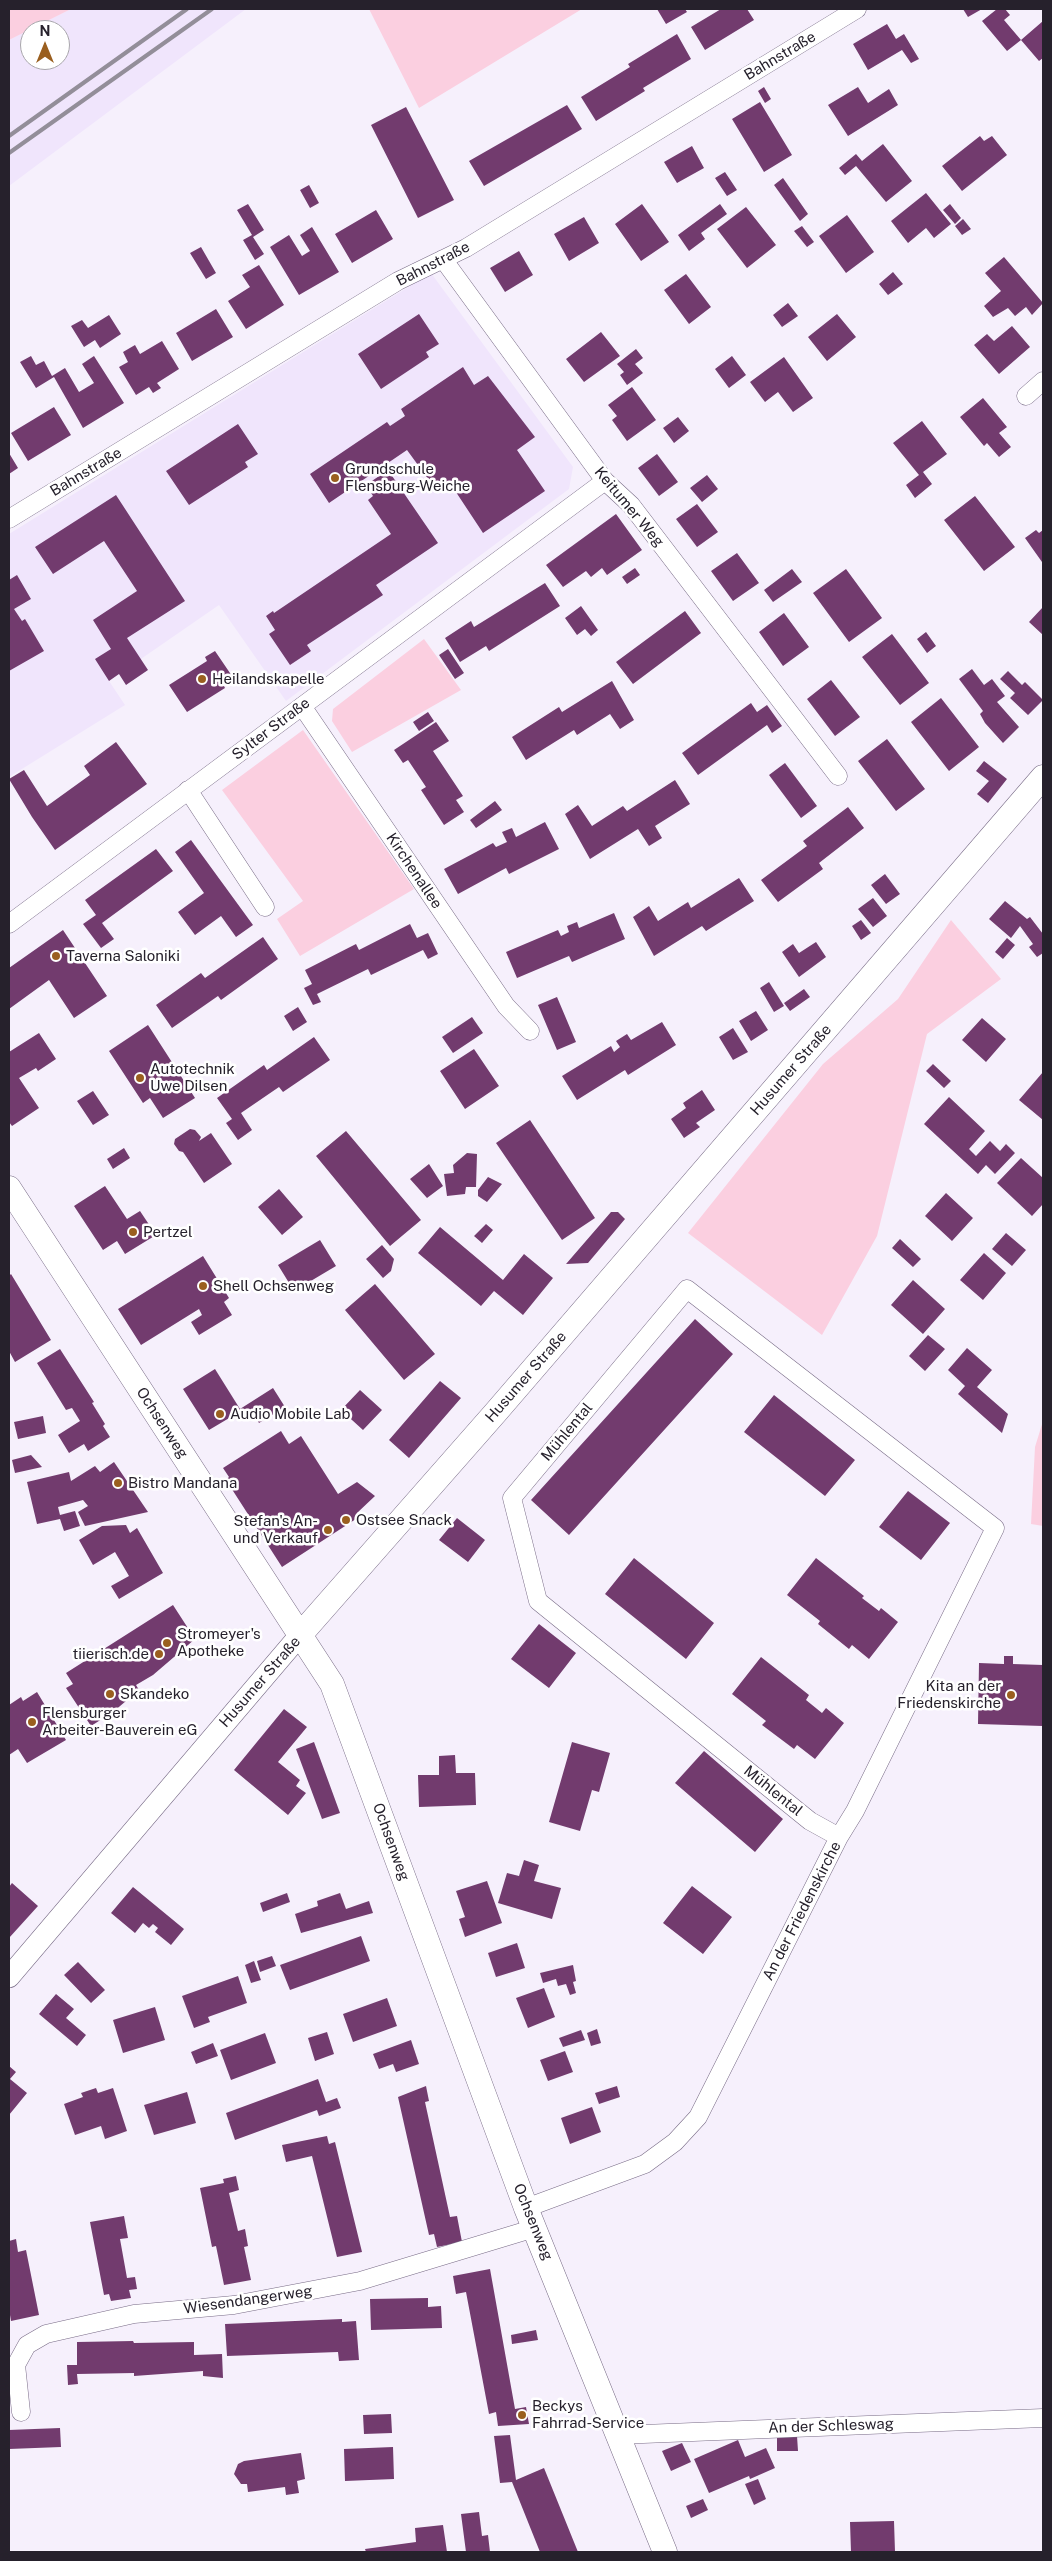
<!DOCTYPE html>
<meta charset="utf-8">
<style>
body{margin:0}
#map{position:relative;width:1052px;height:2561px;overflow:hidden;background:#f6f0fc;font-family:"Public Sans",sans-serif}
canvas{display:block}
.frame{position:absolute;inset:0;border:10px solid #26212c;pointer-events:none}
.north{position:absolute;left:20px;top:20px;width:50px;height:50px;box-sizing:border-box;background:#fff;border:1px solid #a8a6ab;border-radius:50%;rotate:0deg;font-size:14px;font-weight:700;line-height:20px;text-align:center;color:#26212c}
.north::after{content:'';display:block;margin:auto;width:18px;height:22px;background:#9a5f1f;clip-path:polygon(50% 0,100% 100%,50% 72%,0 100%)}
</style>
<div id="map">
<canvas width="1052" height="2561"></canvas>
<div class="frame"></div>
<div class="north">N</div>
</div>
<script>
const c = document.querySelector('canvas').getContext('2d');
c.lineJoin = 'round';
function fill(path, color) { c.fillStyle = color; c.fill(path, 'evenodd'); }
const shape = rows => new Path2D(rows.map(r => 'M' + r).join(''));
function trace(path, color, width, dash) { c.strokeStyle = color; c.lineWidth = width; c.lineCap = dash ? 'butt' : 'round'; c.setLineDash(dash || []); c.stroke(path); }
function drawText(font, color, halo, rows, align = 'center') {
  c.font = font + ' "Public Sans",sans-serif'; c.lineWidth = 5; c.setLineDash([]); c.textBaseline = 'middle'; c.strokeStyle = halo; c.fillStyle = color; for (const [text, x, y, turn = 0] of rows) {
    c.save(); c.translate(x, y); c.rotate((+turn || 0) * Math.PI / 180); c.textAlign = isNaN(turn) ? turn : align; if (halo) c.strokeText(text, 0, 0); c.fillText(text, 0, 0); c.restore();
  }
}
fill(shape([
 [71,9,246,9,9,186,9,40],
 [30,30,60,30,60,60,30,60],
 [431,273,573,467,569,489,286,701,219,605,109,681,125,705,9,777,9,534]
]), '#f0e5fc');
fill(shape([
 [9,9,71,9,9,40],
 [369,9,582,9,419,108],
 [424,639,461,690,352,752,332,721,333,709],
 [303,730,414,889,300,956,277,919,303,901,222,790],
 [951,920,1001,979,927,1034,877,1236,822,1335,688,1233,823,1064,898,999],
 [1043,1421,1043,1526,1031,1524,1035,1447]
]), '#fbcfe0');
fill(shape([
 [657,9,685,9,687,12,666,24],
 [721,9,747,9,754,20,705,50,691,27],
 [963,9,982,9,968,17],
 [997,9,1005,9,1010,15,1004,20,1021,40,1007,51,982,21],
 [1043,21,1043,58,1039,61,1021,40],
 [887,24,896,39,904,34,919,59,911,63,902,50,868,70,853,44],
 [677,34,691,59,643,88,645,91,596,121,581,97,630,67,628,64],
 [764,87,771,99,765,103,758,91],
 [858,87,868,103,889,89,898,105,848,136,828,105],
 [760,102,792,155,764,172,732,119],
 [567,105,582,129,484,186,469,161],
 [406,107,454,200,418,218,371,125],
 [980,136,984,141,992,136,1007,155,962,191,942,166],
 [883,144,912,181,886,202,856,166,845,175,839,168,856,154,862,161],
 [692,146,704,168,677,183,664,162],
 [725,172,737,190,727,196,715,178],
 [783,178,808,214,800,221,774,185],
 [309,185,319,203,310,208,300,190],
 [926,193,951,224,934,238,926,228,908,243,891,221],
 [248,204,264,230,253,237,264,254,255,260,243,240,252,235,237,210],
 [642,204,669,242,641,261,615,224],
 [720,204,727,214,701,233,705,239,689,251,678,235],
 [950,204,961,218,955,224,943,210],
 [746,207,776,245,747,268,717,229],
 [376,210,393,239,352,263,335,234],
 [847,215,874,252,846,273,819,236],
 [584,217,599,243,569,261,554,234],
 [963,219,971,229,962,235,955,226],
 [802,226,814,242,807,247,794,231],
 [312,227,339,272,299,295,270,247,289,235,302,256,310,251,300,235],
 [201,247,216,273,206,279,190,253],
 [519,251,533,275,505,292,490,268],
 [1004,257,1043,303,1032,315,1026,307,1015,316,1008,308,993,317,984,306,1001,291,985,273],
 [259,265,284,305,246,329,228,301,250,287,242,275],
 [893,272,903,284,888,295,879,284],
 [686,274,711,307,689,324,664,290],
 [788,303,798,316,782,327,773,315],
 [216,309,233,337,192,361,176,333],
 [419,314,439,344,426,352,429,357,381,389,358,354],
 [837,314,856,337,827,361,808,337],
 [109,315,121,334,100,348,95,340,84,347,71,326,82,320,88,328],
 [1012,326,1030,347,999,374,974,345,987,334,994,341],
 [601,332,620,356,584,382,566,359],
 [162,341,179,369,157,383,161,388,153,393,149,387,136,395,119,367,128,362,123,352,135,345,140,354],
 [636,349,643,358,635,364,643,373,627,385,620,375,624,372,617,364],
 [31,356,36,365,44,361,52,376,65,368,79,392,94,383,82,364,94,356,124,403,83,428,54,377,36,388,20,362],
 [732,356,746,375,729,388,715,369],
 [784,357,813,398,793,412,778,392,765,402,750,382],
 [463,367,474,385,488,376,535,437,517,450,545,491,483,533,450,483,437,491,407,450,329,503,310,474,387,422,390,426,405,416,401,409],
 [632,387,656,420,627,441,612,420,617,416,608,405],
 [983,398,1007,427,999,433,1011,447,999,457,987,443,984,446,960,417],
 [54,407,71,435,28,461,11,433],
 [678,417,689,431,674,443,663,428],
 [922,421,947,454,923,472,932,484,915,498,906,485,919,475,893,443],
 [238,424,258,454,245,462,248,467,189,505,166,471],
 [9,453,18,468,9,474],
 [657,454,678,482,659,496,638,468],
 [388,470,438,543,376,585,383,595,307,645,311,651,290,665,269,634,275,630,266,616,273,611,274,613,391,534,368,500,373,496,366,485],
 [707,475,718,489,702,502,690,488],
 [116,495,185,601,127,638,148,670,126,685,119,674,109,681,95,659,111,649,93,620,137,591,104,541,53,574,35,547],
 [975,496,1015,547,984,571,944,520],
 [697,504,718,532,697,547,676,519],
 [616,514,642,550,607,575,602,568,591,577,586,571,563,587,546,565],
 [1036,530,1039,533,1043,530,1042,562,1025,538],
 [737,553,759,583,733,601,711,571],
 [635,568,640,575,627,584,622,577],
 [792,569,802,582,773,602,764,590],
 [846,569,882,618,849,642,813,593],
 [17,575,31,599,14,609,22,621,25,619,44,651,9,671,9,580],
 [545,583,560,606,489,651,486,646,460,662,445,638,471,621,474,627],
 [581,606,598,630,591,636,585,629,577,635,565,618],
 [1043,607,1043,635,1029,622],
 [685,611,701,633,633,684,616,662],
 [784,613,809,647,783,666,759,632],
 [926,632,936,646,927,653,917,639],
 [892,634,929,683,900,705,862,657],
 [448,649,464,673,455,679,439,655],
 [215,651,232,676,222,682,225,688,187,712,169,685,207,661,205,657],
 [972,669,984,685,992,679,1005,696,997,702,1019,727,1003,743,985,723,980,714,983,711,959,679],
 [1008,671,1022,685,1025,682,1043,700,1028,715,1010,698,1015,693,1000,679],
 [831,680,860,717,835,736,807,699],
 [612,681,634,720,620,729,610,714,577,735,574,730,526,760,512,737,559,707,562,712],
 [941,698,979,747,949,771,911,722],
 [751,703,757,712,767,705,782,726,772,733,767,725,698,775,682,753],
 [428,712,434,721,419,731,413,722],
 [436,722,449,741,433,751,463,796,456,800,464,812,444,825,421,790,426,787,408,760,403,763,394,750],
 [887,739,925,789,896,811,858,761],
 [116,742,147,784,55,850,32,817,9,779,24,770,47,806,90,775,84,766],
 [984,761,1007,779,988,803,977,794,989,781,976,771],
 [785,763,817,806,801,818,769,775],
 [675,780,690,804,655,826,662,838,649,846,638,829,590,859,565,814,578,805,592,826,623,806,627,811],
 [495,801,502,810,476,828,470,820],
 [848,807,864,828,819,863,823,869,778,902,761,880,807,846,803,841],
 [545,822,559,849,509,874,506,868,458,894,444,869,493,843,496,847,507,842,502,832,512,828,516,837],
 [191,840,253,925,236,937,221,916,195,935,178,912,204,893,175,852],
 [156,849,173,871,102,923,114,939,101,948,83,924,96,915,85,900],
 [885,874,900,894,886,904,871,885],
 [739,878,754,901,706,931,702,926,654,956,633,917,649,906,658,921,688,902,691,908],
 [873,898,887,916,873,927,858,909],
 [1005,901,1027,919,1030,917,1043,934,1043,953,1037,957,1029,947,1033,944,1020,926,1011,938,989,919],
 [614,913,625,939,572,962,569,956,517,978,506,952,558,930,561,936,569,932,567,926,577,922,579,928],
 [861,920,871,933,861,940,852,926],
 [410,924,417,938,428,933,438,954,428,959,423,950,371,975,368,969,317,994,321,1002,313,1005,304,988,312,984,305,970,356,944,359,950],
 [63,930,107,996,74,1018,49,980,9,1009,9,968],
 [263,937,278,959,221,1000,218,996,172,1028,156,1005,201,973,205,978],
 [1007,938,1015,945,1003,959,995,952],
 [816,942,826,957,799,977,782,952,793,944,799,953],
 [769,982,784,1006,774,1012,760,988],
 [804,989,810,997,790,1011,784,1003],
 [557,997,576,1042,557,1050,538,1005],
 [298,1007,307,1022,293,1031,284,1016],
 [756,1011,768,1030,751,1041,739,1021],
 [472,1017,483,1033,453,1053,442,1037],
 [982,1018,1006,1039,986,1062,962,1040],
 [662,1022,676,1045,628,1075,625,1070,577,1100,562,1076,611,1046,614,1052,620,1047,616,1041,627,1034,631,1040],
 [148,1025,195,1098,163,1118,150,1098,143,1103,109,1051],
 [733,1028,748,1052,733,1060,719,1037],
 [39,1033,56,1059,38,1071,36,1068,19,1078,39,1108,12,1126,9,1122,9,1052],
 [314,1037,330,1060,283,1092,279,1087,241,1113,252,1130,238,1140,226,1123,232,1119,217,1098,264,1065,267,1070],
 [474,1049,499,1086,465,1109,440,1071],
 [933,1064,951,1081,944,1088,926,1071],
 [1043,1072,1043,1120,1019,1100],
 [702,1090,715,1110,696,1123,700,1127,684,1138,671,1119,686,1108,683,1103],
 [93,1091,109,1115,93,1125,77,1101],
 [949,1097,985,1131,969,1149,976,1156,990,1141,1000,1151,1006,1144,1015,1153,995,1174,986,1165,978,1174,924,1124],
 [530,1120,595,1218,562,1240,496,1143],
 [190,1129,195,1130,201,1137,199,1141,211,1133,232,1164,204,1183,183,1152,179,1151,174,1144,175,1139],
 [346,1131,421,1220,390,1246,316,1156],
 [124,1148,130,1158,113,1169,107,1159],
 [467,1153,477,1154,476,1187,466,1187,465,1194,447,1196,444,1174,454,1173,453,1165],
 [1021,1158,1043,1178,1043,1204,1032,1216,997,1183],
 [429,1164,443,1186,427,1198,410,1179],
 [488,1177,502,1184,487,1202,478,1196,478,1190],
 [105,1186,127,1219,140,1211,156,1235,125,1254,117,1241,103,1250,74,1206],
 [279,1189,303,1217,282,1235,258,1207],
 [946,1193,973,1218,952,1241,925,1216],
 [611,1212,618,1212,625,1219,588,1263,566,1264],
 [486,1224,493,1230,482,1243,474,1236],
 [440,1227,503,1280,524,1254,553,1278,523,1315,494,1291,481,1306,418,1253],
 [1006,1233,1026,1250,1012,1266,992,1249],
 [900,1239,921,1259,913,1267,892,1248],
 [320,1240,336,1266,294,1291,278,1265],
 [382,1245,394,1259,391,1271,383,1278,366,1259],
 [984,1253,1006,1273,983,1300,960,1280],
 [203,1256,229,1298,224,1302,232,1315,199,1335,191,1322,202,1315,199,1309,141,1345,118,1309],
 [11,1274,51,1340,15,1362,9,1351,9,1276],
 [913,1280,945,1309,923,1334,891,1305],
 [375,1284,435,1354,404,1380,345,1310],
 [695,1319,733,1354,569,1535,531,1500],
 [928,1335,945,1349,925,1371,909,1356],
 [967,1348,992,1370,977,1387,1008,1414,1002,1433,958,1394,965,1386,948,1370],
 [60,1349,94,1402,92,1403,105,1424,103,1426,110,1437,88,1451,84,1444,69,1453,58,1435,80,1421,72,1408,66,1410,37,1363],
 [215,1369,240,1409,273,1388,285,1407,259,1423,255,1416,247,1420,241,1411,209,1430,183,1389],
 [440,1381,461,1398,409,1458,389,1440],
 [360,1390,382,1410,363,1430,341,1410],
 [774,1395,855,1460,825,1496,744,1432],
 [43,1416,46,1433,18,1439,14,1422],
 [281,1431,289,1444,301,1436,338,1494,357,1482,375,1496,357,1513,359,1517,282,1567,226,1480,229,1477,223,1468],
 [31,1455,42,1467,15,1473,12,1460],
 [114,1462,148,1512,85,1526,78,1512,88,1506,83,1500,58,1507,60,1515,75,1511,80,1526,64,1531,60,1519,37,1524,27,1482,69,1472,71,1481,95,1466,100,1472],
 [908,1491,950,1523,921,1560,879,1527],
 [457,1518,485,1540,468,1562,439,1540],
 [126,1525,130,1533,137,1528,163,1573,119,1599,111,1586,129,1576,115,1552,93,1565,79,1540,102,1526],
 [634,1558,714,1623,686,1659,605,1594],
 [816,1558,864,1596,862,1598,879,1611,881,1608,898,1622,869,1659,852,1645,849,1649,818,1624,820,1621,787,1595],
 [173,1605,195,1639,153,1675,136,1685,139,1690,113,1712,91,1726,66,1688,73,1684,66,1673],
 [539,1624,576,1653,549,1688,511,1659],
 [1004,1656,1013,1656,1013,1664,1043,1665,1043,1726,978,1724,979,1663,1004,1664],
 [761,1657,809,1695,806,1700,822,1713,826,1708,844,1723,815,1759,797,1745,794,1749,762,1725,766,1721,732,1694],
 [37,1692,66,1740,27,1763,18,1749,9,1755,9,1705,21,1697,23,1701],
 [284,1709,307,1727,278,1762,300,1780,296,1786,306,1793,288,1815,234,1770],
 [314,1742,340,1813,322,1819,296,1749],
 [572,1742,610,1753,599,1792,592,1790,580,1831,549,1822],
 [704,1751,783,1819,755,1852,675,1783],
 [455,1755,456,1773,475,1773,476,1805,419,1807,418,1775,439,1775,439,1756],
 [524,1860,539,1865,534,1881,561,1888,552,1919,498,1903,507,1873,519,1876],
 [487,1881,502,1923,465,1937,459,1919,465,1917,456,1891],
 [12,1883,38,1906,9,1938,9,1887],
 [692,1886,732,1917,703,1954,663,1923],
 [133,1887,184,1929,171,1945,155,1932,158,1928,153,1924,149,1928,143,1923,135,1933,111,1913],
 [287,1893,290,1902,263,1912,260,1903],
 [340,1893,346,1909,369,1901,373,1913,301,1933,295,1914,318,1906,317,1901],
 [361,1936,370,1961,290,1990,280,1965],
 [517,1943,525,1968,496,1977,488,1953],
 [272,1956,276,1966,260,1972,257,1961],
 [254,1961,261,1980,251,1983,245,1965],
 [78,1962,105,1990,91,2003,64,1975],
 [573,1965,576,1981,573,1982,576,1993,570,1995,566,1984,558,1986,556,1979,543,1983,540,1973],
 [238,1976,247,2003,208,2017,210,2022,194,2028,182,1996],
 [544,1988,555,2017,528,2028,516,1998],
 [56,1994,74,2009,66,2018,86,2035,77,2046,39,2014],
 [387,1998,397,2026,353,2042,343,2014],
 [155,2007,165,2040,123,2053,113,2020],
 [597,2029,601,2043,591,2046,587,2033],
 [581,2030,585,2040,563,2047,559,2038],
 [327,2032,334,2054,315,2061,308,2038],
 [265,2033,276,2063,231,2080,220,2050],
 [411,2040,419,2064,396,2072,393,2064,379,2069,373,2054],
 [213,2043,218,2056,196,2064,191,2052],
 [565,2051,573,2072,548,2081,540,2060],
 [9,2066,16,2072,10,2079,27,2093,9,2115],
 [318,2079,326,2102,337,2098,341,2108,319,2116,317,2110,235,2140,226,2113],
 [426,2086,429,2101,425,2102,450,2217,457,2216,462,2242,437,2247,434,2234,429,2235,398,2097],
 [617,2086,620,2097,599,2104,595,2093],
 [96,2088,98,2093,113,2088,127,2131,105,2139,101,2126,75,2135,64,2104,83,2097,81,2093],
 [187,2092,196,2123,154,2135,144,2105],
 [592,2107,601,2132,570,2144,561,2118],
 [327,2136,329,2144,335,2142,362,2252,337,2257,312,2156,286,2162,282,2145],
 [236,2176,239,2190,229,2193,238,2231,245,2229,248,2246,244,2247,251,2280,224,2285,216,2246,212,2247,200,2188,224,2183,223,2179],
 [124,2216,128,2238,120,2239,127,2278,135,2277,137,2289,129,2290,131,2298,111,2301,109,2294,104,2295,90,2222],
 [16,2239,18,2252,26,2250,39,2315,11,2321,9,2309,9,2241],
 [490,2269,515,2409,526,2407,529,2424,498,2426,496,2412,489,2414,466,2292,456,2294,453,2276],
 [428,2298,428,2307,441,2306,442,2328,371,2330,370,2299],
 [342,2319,342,2322,356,2321,359,2360,339,2361,338,2352,227,2356,225,2324],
 [536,2330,538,2340,512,2344,511,2335],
 [133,2341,134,2343,194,2342,194,2355,222,2354,223,2378,203,2376,203,2371,134,2376,134,2373,77,2374,78,2384,68,2385,67,2365,77,2365,77,2342],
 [391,2414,392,2433,364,2434,363,2415],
 [60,2428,61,2447,9,2449,9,2430],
 [510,2435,516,2480,544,2468,578,2552,540,2552,512,2482,500,2483,494,2436],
 [777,2436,797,2436,798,2451,777,2451],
 [738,2440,745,2457,766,2448,775,2468,750,2479,749,2476,709,2493,694,2459],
 [682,2443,691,2462,671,2471,662,2451],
 [393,2447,394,2479,345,2481,344,2449],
 [301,2453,305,2479,297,2481,299,2493,286,2495,285,2487,248,2492,247,2484,241,2484,234,2474,238,2464,244,2461],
 [758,2479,766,2499,754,2505,745,2484],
 [703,2499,708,2510,691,2518,686,2506],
 [479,2512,482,2536,488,2535,490,2552,466,2552,461,2514],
 [894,2521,895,2552,851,2552,850,2522],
 [443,2525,447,2552,366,2552,365,2549,416,2542,415,2528]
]), '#723b6e');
const minor = shape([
 [443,259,605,481,631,505,838,776],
 [1026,396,1043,381],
 [9,519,398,281,466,248,857,9],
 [302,706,506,1006,530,1031],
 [188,790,265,907],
 [9,924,605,481],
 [526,2208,645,2164,675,2142,698,2117,839,1837,855,1811,995,1528,687,1289,512,1498,538,1601,810,1821,839,1837],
 [21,2412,16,2365,27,2345,46,2334,134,2314,234,2305,360,2281,535,2228],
 [618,2435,1043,2418]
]);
const tertiary = shape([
 [9,1977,300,1635]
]);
const secondary = shape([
 [9,1188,332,1684,526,2208,665,2552],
 [300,1635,496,1412,1043,777]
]);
trace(minor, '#786b86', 19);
trace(tertiary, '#786b86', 22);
trace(secondary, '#786b86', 25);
trace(minor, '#fff', 18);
trace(tertiary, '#fff', 21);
trace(secondary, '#fff', 24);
trace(shape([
 [9,136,187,9],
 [9,153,212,9]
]), '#938e99', 4);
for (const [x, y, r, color] of [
 [335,478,5,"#9a5f1f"],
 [202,679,5,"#9a5f1f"],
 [56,956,5,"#9a5f1f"],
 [140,1078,5,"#9a5f1f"],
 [133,1232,5,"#9a5f1f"],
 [203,1286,5,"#9a5f1f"],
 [220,1414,5,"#9a5f1f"],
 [118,1483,5,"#9a5f1f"],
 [346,1520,5,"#9a5f1f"],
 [328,1530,5,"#9a5f1f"],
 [167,1643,5,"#9a5f1f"],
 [159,1654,5,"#9a5f1f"],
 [110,1694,5,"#9a5f1f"],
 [1011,1695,5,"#9a5f1f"],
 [32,1722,5,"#9a5f1f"],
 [522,2415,5,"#9a5f1f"]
]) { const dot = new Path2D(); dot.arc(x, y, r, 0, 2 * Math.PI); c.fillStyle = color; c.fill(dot); trace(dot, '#fff', 2); }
drawText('15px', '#26212c', '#fff', [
 ["Bahnstraße",780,56,-31],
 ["Bahnstraße",433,264,-27],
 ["Bahnstraße",86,472,-31],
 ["Keitumer Weg",629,507,50],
 ["Sylter Straße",271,729,-37],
 ["Kirchenallee",414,871,56],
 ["Husumer Straße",791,1070,-49],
 ["Husumer Straße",526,1377,-49],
 ["Ochsenweg",162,1423,57],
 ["Mühlental",567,1432,-50],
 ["Husumer Straße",260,1682,-49],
 ["Mühlental",773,1791,39],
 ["Ochsenweg",391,1842,70],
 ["An der Friedenskirche",802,1911,-63],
 ["Ochsenweg",533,2222,68],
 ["Wiesendangerweg",248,2300,-8],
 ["An der Schleswag",831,2426,-2]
]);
drawText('15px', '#26212c', '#fff', [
 ["Grundschule",345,469],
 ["Flensburg-Weiche",345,486],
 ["Heilandskapelle",212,679],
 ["Taverna Saloniki",66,956],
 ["Autotechnik",150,1069],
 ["Uwe Dilsen",150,1086],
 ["Pertzel",143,1232],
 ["Shell Ochsenweg",213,1286],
 ["Audio Mobile Lab",230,1414],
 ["Bistro Mandana",128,1483],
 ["Ostsee Snack",356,1520],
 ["Stefan's An-",318,1521,"right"],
 ["und Verkauf",318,1538,"right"],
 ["Stromeyer's",177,1634],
 ["Apotheke",177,1651],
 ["tiierisch.de",149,1654,"right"],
 ["Kita an der",1001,1686,"right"],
 ["Friedenskirche",1001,1703,"right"],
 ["Skandeko",120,1694],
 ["Flensburger",42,1713],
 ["Arbeiter-Bauverein eG",42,1730],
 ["Beckys",532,2406],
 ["Fahrrad-Service",532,2423]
], 'left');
</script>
